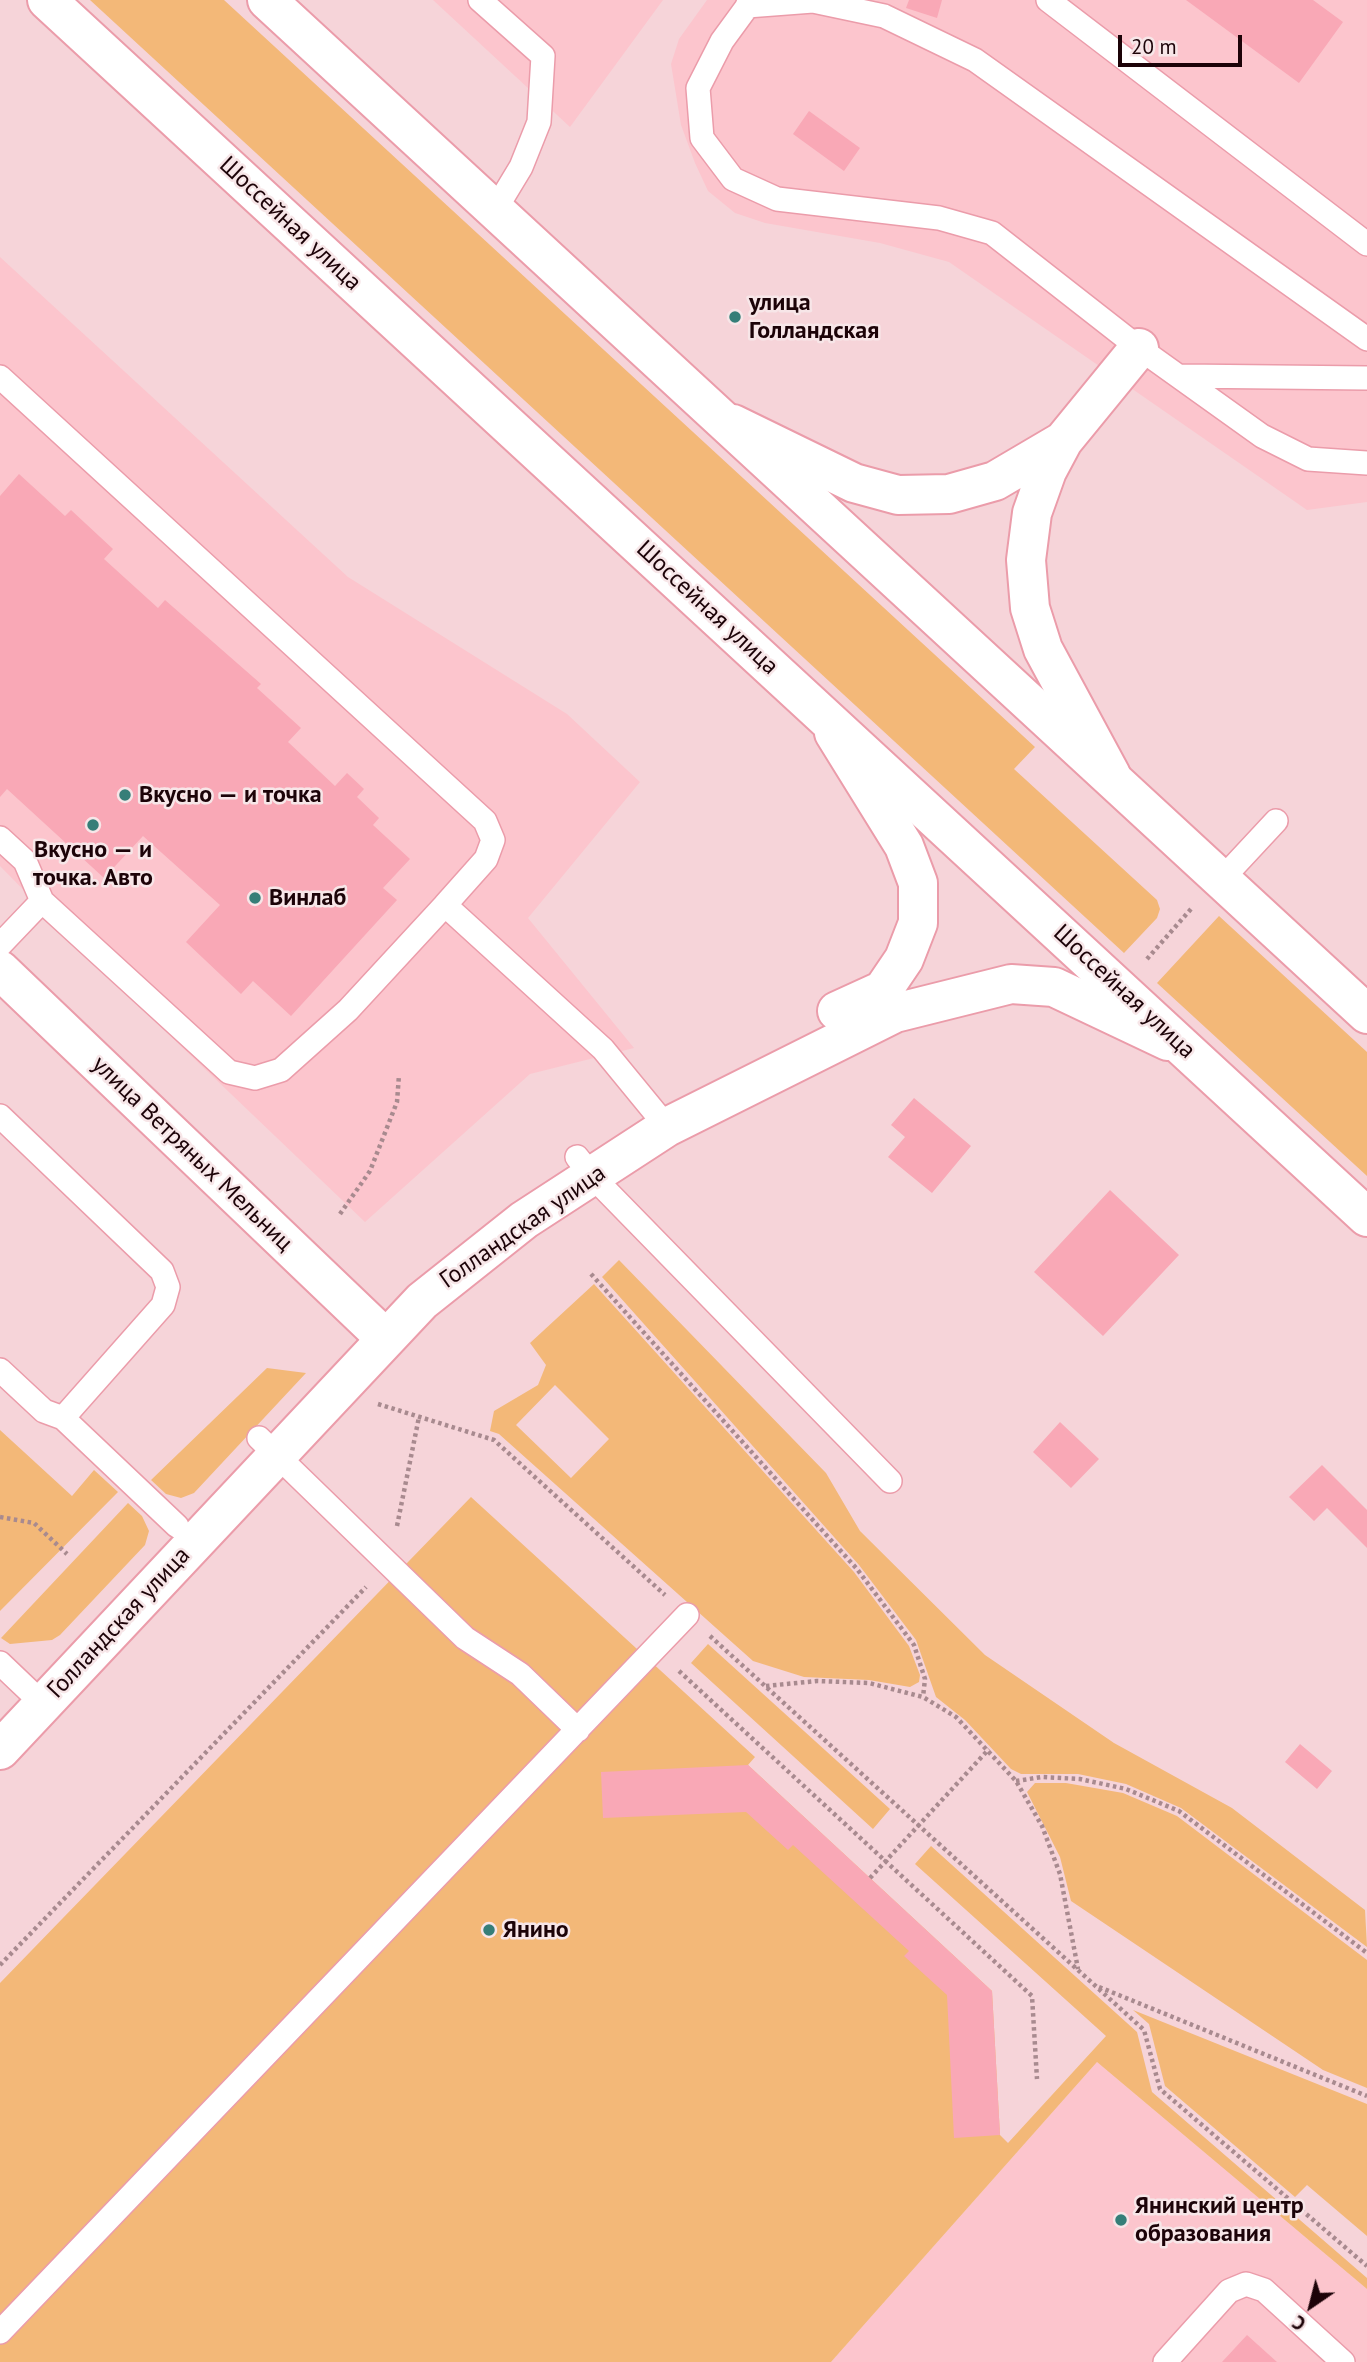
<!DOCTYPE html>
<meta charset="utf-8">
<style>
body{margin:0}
#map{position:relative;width:1367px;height:2362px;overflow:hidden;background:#f6d4d9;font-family:"PT Sans",sans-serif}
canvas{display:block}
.north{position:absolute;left:1276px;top:2271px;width:70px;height:70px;-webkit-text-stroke:5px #f7e6e8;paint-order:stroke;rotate:215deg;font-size:19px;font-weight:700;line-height:28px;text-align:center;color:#1c0308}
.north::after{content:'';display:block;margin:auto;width:24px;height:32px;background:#1c0308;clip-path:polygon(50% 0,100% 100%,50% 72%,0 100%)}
.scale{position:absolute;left:1118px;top:35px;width:124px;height:32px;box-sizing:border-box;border:4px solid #1c0308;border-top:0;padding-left:9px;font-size:21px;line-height:24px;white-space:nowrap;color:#1c0308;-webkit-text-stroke:5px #f7e6e8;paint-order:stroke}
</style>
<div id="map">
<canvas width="1367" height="2362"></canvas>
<div class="north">С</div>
<div class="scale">20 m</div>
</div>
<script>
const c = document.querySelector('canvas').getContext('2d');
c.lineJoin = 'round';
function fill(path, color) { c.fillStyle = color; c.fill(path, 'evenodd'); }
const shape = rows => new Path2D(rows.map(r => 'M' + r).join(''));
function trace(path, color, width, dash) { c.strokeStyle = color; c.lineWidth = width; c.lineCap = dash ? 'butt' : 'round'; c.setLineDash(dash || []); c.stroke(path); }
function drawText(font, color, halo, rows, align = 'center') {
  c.font = font + ' "PT Sans",sans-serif'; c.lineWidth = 5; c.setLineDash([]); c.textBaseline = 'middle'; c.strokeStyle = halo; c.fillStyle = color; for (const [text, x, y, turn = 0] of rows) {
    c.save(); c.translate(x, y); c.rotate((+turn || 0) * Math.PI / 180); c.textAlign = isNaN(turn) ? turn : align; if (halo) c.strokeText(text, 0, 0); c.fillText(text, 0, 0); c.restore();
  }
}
fill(shape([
 [433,0,663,0,570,127],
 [707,0,1367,0,1367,502,1307,510,949,262,880,243,765,223,735,213,708,191,695,163,681,125,671,64,679,39],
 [0,257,348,577,567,714,640,782,528,918,634,1048,530,1074,365,1222,118,986,0,866],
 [1097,2062,1367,2289,1367,2362,831,2362]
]), '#fcc5cd');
fill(shape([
 [90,0,224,0,1035,747,1014,769,1157,900,1160,909,1157,918,1124,953],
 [1219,916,1367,1052,1367,1176,1157,983],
 [619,1260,826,1473,860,1531,985,1655,1114,1743,1232,1808,1365,1910,1367,1947,1181,1808,1126,1784,1078,1774,1021,1774,1011,1769,965,1720,936,1697,916,1640,859,1565,602,1277],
 [594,1284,854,1572,909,1646,920,1675,919,1682,910,1687,869,1680,804,1677,753,1661,499,1434,490,1431,494,1411,538,1385,546,1365,530,1343],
 [555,1385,609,1439,571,1478,516,1425],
 [267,1368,306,1373,194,1493,181,1498,166,1494,151,1480],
 [0,1430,72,1496,94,1470,118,1492,0,1611],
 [471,1497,755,1757,748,1765,992,1991,1000,2135,1008,2143,1106,2036,915,1864,931,1846,1137,2032,1152,2092,1367,2278,1367,2289,1097,2062,831,2362,0,2362,0,1983],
 [128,1503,142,1516,149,1531,145,1545,60,1635,52,1640,10,1644,1,1638],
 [708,1644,890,1809,873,1829,691,1663],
 [1035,1783,1066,1783,1123,1793,1177,1816,1367,1960,1367,2088,1323,2070,1071,1901,1060,1857,1027,1792],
 [1133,2010,1367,2104,1367,2236,1307,2185,1295,2197,1165,2086,1149,2024]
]), '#f3b878');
fill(shape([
 [909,0,942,0,937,18,906,8],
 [1186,0,1313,0,1343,22,1299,83],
 [809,111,860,148,844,171,793,134],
 [19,474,65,516,71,510,113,549,104,559,158,608,165,600,261,684,257,688,301,728,288,742,335,786,347,773,364,789,357,797,379,818,373,825,410,859,383,888,397,900,291,1016,253,981,241,994,186,942,220,905,143,836,104,878,7,789,0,797,0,496],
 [914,1098,971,1146,932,1193,888,1157,905,1137,891,1125],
 [1110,1190,1179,1255,1103,1336,1034,1272],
 [1060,1422,1099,1459,1071,1488,1033,1452],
 [1322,1465,1367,1510,1367,1548,1327,1508,1314,1521,1289,1497],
 [1300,1744,1332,1771,1317,1789,1285,1762],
 [748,1765,992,1991,1000,2135,954,2138,947,1995,904,1956,909,1951,793,1845,788,1850,746,1812,603,1818,601,1772],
 [1247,2335,1277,2362,1222,2362]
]), '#f9a8b6');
const service = shape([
 [480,0,543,56,539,122,521,167,495,210],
 [752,0,722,41,698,88,702,138,733,179,777,199,939,218,992,233,1139,348,1262,436,1308,459,1367,463],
 [1048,0,1367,244],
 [747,6,813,1,884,16,975,60,1367,339],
 [1181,376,1367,378],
 [0,377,485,821,493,840,486,859,445,905,603,1049,667,1127],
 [0,838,25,861,42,901,0,945],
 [1222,879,1276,821],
 [42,901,229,1072,255,1078,281,1070,348,1010,445,905],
 [0,1116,162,1271,168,1287,163,1305,63,1418],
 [577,1157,593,1177,890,1481],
 [0,1370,44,1411,63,1418,177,1526],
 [259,1438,465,1638,520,1674,578,1730],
 [0,1663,43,1704],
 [0,2332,687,1615],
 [1165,2362,1229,2291,1246,2284,1264,2290,1343,2362]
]);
const minor = shape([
 [733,424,854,483,898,495,949,494,995,481,1063,441],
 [1111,775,1043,649,1030,608,1026,560,1032,513,1047,471,1063,441,1139,348],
 [0,970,384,1337]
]);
const tertiary = shape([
 [834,733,904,846,918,883,918,923,904,959,883,990,837,1011],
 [0,1750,422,1301,524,1220,667,1127,895,1013,1011,984,1054,987,1168,1041]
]);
const secondary = shape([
 [47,0,1367,1217],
 [267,0,1367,1014]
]);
trace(service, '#eb9caa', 26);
trace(minor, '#eb9caa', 42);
trace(tertiary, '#eb9caa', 42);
trace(secondary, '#eb9caa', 42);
trace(shape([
 [1147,959,1191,909],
 [340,1214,370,1171,397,1102,399,1075],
 [591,1274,857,1569,914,1645,925,1679,923,1697],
 [378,1404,494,1440,665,1595],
 [0,1517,34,1523,67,1554],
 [397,1526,419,1417],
 [710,1636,1144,2030,1160,2089,1367,2266],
 [679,1671,1032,1996,1037,2079],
 [766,1686,817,1681,869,1683,923,1697,956,1717,1016,1781,1042,1826,1060,1874,1078,1969],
 [1016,1781,1042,1777,1080,1779,1126,1789,1179,1811,1367,1953],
 [870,1878,989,1749],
 [0,1965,366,1587],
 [1099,1987,1367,2096]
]), '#a88a8f', 4.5, [3.5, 3.5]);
trace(service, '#fff', 23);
trace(minor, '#fff', 38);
trace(tertiary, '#fff', 38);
trace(secondary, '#fff', 38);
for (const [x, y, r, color] of [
 [735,317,7,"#367e78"],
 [125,795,7,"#367e78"],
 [93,825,7,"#367e78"],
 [255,898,7,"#367e78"],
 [489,1930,7,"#367e78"],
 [1121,2220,7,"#367e78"]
]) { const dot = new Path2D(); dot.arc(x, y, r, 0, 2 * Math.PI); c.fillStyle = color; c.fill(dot); trace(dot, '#f7e6e8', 2.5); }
drawText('24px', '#1c0308', '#f7e6e8', [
 ["Шоссейная улица",290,224,43],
 ["Шоссейная улица",707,608,43],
 ["Шоссейная улица",1124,992,43],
 ["улица Ветряных Мельниц",192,1154,44],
 ["Голландская улица",523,1227,-35],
 ["Голландская улица",119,1623,-47]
]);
drawText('bold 24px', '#1c0308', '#f7e6e8', [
 ["улица",749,303],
 ["Голландская",749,331],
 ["Вкусно — и точка",139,795],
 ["Вкусно — и",93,850,"center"],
 ["точка. Авто",93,878,"center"],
 ["Винлаб",269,898],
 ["Янино",503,1930],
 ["Янинский центр",1135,2206],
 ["образования",1135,2234]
], 'left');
</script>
